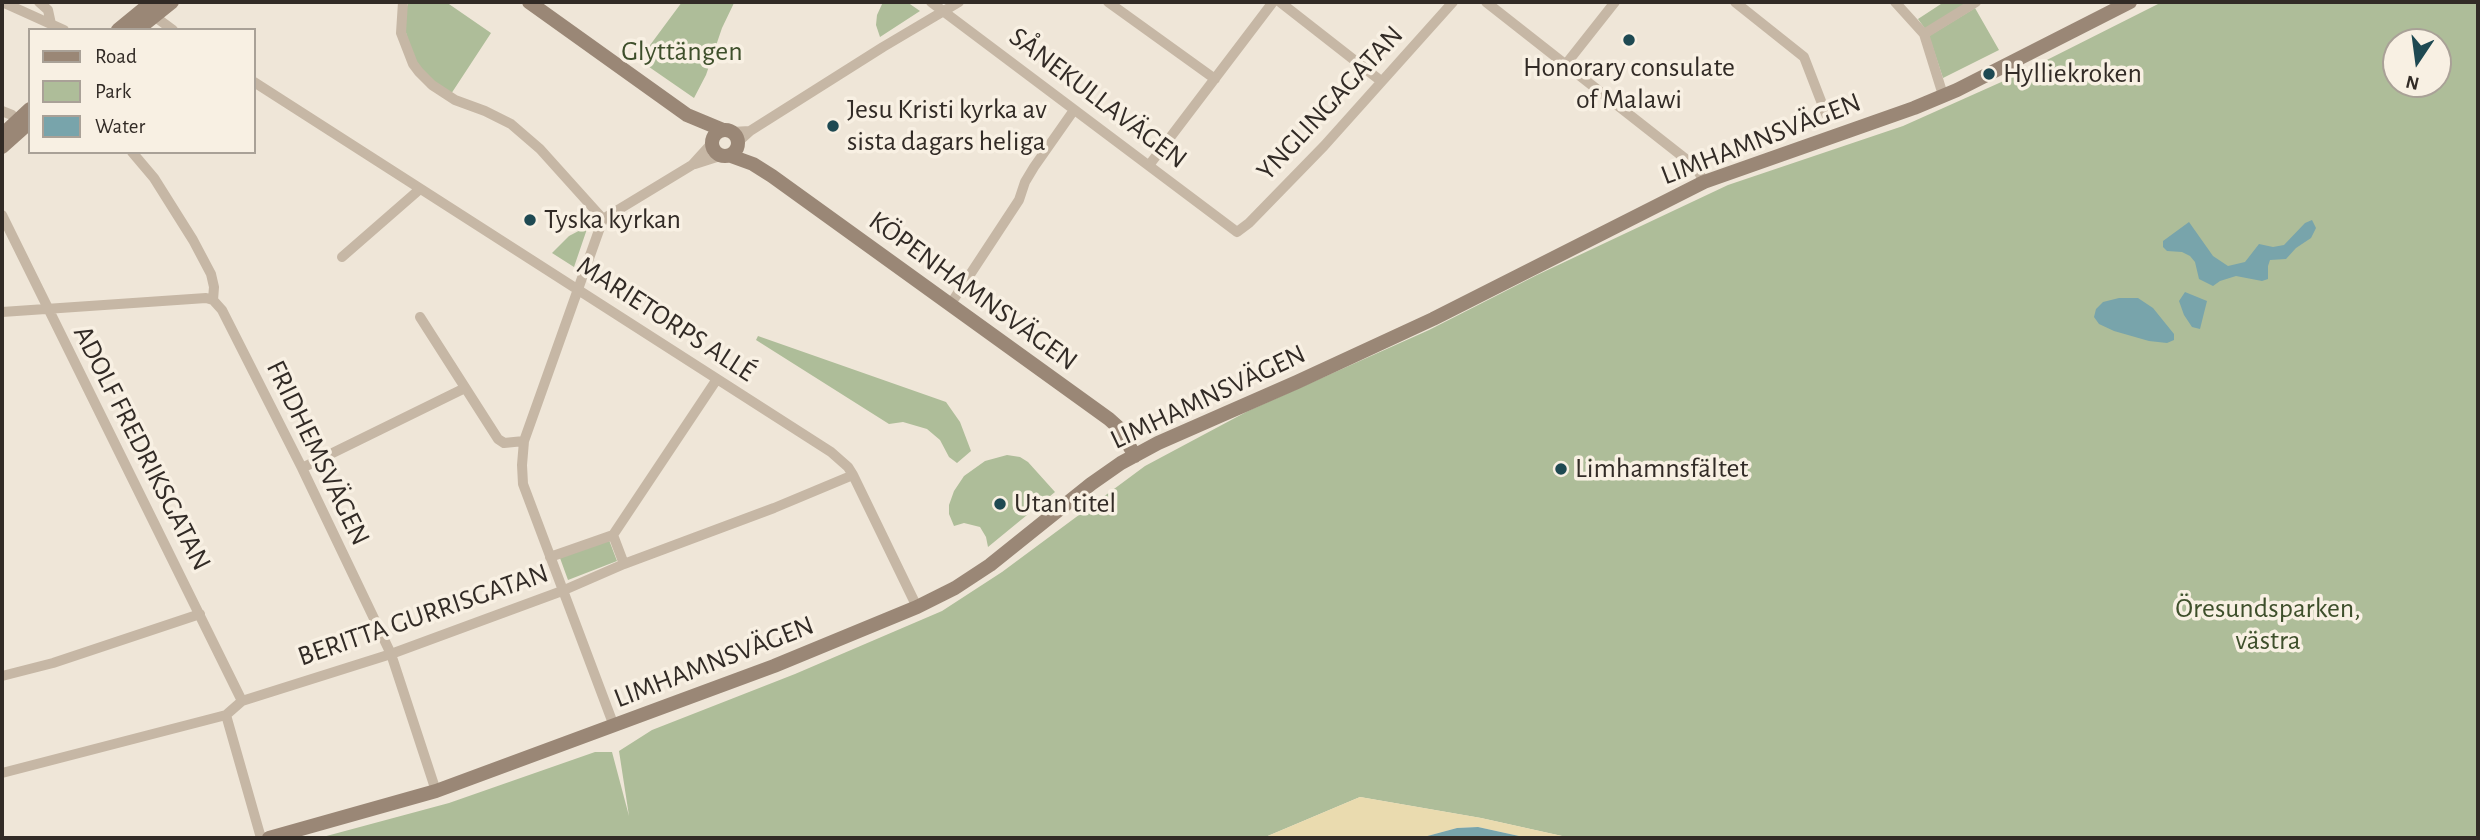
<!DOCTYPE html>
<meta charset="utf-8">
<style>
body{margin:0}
#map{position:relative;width:2480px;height:840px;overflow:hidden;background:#efe6d8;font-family:"Alegreya Sans",sans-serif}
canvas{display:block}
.frame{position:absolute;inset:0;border:4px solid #322b26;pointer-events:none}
.legend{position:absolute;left:28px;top:28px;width:228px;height:126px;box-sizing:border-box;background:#f8f0e3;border:2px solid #a9a197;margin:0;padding:9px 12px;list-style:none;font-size:21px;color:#322b26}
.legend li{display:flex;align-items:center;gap:14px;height:35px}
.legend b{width:35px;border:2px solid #a9a197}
.north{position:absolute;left:2382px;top:28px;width:70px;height:70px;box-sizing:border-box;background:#f8f0e3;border:2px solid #a9a197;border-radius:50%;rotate:193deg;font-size:19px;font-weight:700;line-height:28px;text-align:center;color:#322b26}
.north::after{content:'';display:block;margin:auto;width:24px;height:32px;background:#1e4952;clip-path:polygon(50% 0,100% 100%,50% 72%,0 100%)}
</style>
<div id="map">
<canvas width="2480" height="840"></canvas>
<div class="frame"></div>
<ul class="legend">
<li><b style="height:9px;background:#9a8776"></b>Road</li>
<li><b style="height:19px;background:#aebd99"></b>Park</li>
<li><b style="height:19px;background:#78a4ab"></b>Water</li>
</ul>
<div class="north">N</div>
</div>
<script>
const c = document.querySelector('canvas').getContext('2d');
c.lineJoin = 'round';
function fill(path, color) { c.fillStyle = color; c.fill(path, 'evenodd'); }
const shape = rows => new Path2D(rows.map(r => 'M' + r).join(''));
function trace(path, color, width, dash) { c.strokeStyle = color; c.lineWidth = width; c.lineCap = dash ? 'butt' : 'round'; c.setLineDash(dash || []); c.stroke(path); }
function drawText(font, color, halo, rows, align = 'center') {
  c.font = font + ' "Alegreya Sans",sans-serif'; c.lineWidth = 7; c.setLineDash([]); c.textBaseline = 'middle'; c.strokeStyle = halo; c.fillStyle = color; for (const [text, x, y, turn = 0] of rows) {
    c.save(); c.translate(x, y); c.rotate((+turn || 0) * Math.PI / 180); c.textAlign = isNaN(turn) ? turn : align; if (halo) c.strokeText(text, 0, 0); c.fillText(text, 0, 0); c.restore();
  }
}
fill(shape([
 [409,2,446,2,491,33,451,94,433,82,415,62,406,33,406,9],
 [682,2,734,3,722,28,706,75,694,98,639,60],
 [883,2,907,2,920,11,880,37,876,25,877,15],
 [1944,2,1966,3,1926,30,1918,19],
 [2162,2,2478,2,2478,838,1571,838,1481,818,1360,797,1263,838,319,838,449,803,595,752,612,752,629,816,619,751,652,730,795,674,942,611,1002,572,1145,466,1248,411,1429,330,1537,275,1728,185,1903,126,2017,75],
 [2396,42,2438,42,2438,84,2396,84],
 [1975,8,1999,50,1943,78,1929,36],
 [588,226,574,267,552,253,569,236],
 [758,336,946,402,960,422,971,451,957,463,949,457,940,440,927,429,903,422,889,424,756,340],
 [1007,455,1020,457,1028,462,1055,492,988,547,986,537,980,527,964,523,954,526,949,514,949,505,954,491,964,476,985,461],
 [609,540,617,561,568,580,560,558]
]), '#aebd99');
fill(shape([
 [1360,797,1481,818,1571,838,1528,838,1478,827,1457,828,1420,838,1263,838]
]), '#eadbaf');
fill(shape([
 [2312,220,2316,228,2311,238,2296,248,2286,259,2270,260,2268,266,2268,279,2262,281,2236,276,2220,281,2213,286,2199,279,2195,262,2190,256,2182,252,2167,251,2163,247,2163,241,2189,222,2213,256,2228,266,2245,262,2259,244,2273,247,2284,245,2305,223],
 [2185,292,2207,301,2200,329,2192,327,2184,315,2179,301],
 [2119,298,2138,298,2153,308,2174,334,2174,340,2167,343,2149,341,2114,331,2099,324,2094,317,2096,309,2103,302],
 [1478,827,1528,838,1420,838,1457,828]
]), '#78a4ab');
trace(shape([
 [2,2,64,30],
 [39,2,48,10,51,24],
 [403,2,401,33,413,64,419,72,432,85,455,100,485,111,511,124,540,149,603,219],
 [931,2,1237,232,1249,223,1324,146,1453,2],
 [1108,2,1215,79],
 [1280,2,1381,81],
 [1486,2,1687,160,1696,167,1704,182],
 [1735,2,1804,57,1826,114],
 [1895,2,1924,34,1943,95],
 [150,13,173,30],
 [1924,34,1976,2],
 [1566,64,1615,2],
 [254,82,831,452,848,467,853,475,917,607],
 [2,111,12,115,22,125],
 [732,132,750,131],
 [739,141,750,131,883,47,959,2],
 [132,152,154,178,193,240,211,274,214,287,213,300],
 [695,164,720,156],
 [1150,164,1273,2],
 [2,215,242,701],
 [342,257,420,189],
 [213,300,222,310,302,468,391,654,436,791],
 [950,305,1019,200,1025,182,1034,167,1074,110],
 [2,312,206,298,213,300],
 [420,317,498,439,504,443,524,441],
 [302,468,465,388],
 [613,535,624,564],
 [550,557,613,535,717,379],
 [2,676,53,663,200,614],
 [226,715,261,838],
 [614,726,523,484,522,465,524,441,603,219,692,165,712,143],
 [2,773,226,715,242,701,391,654,562,591,624,564,774,508,853,475]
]), '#c6b7a5', 10);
trace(shape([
 [529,2,687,115,723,130],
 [118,30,152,2],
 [137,30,172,2],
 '712 143a13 13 0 1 1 26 0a13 13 0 1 1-26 0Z',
 [2,135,30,109],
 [2,147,30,122],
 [731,156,753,164,772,176,1109,419,1119,428,1135,456],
 [269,838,436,791,774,666,917,607,955,588,990,565,1091,484,1121,463,1158,443,1297,382,1433,319,1704,182,1914,108,1957,90,2130,2]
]), '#9a8776', 14);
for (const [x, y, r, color] of [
 [1629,40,7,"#1e4952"],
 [1989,74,7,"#1e4952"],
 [833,126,7,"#1e4952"],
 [530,220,7,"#1e4952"],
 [1561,469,7,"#1e4952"],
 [1000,504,7,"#1e4952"]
]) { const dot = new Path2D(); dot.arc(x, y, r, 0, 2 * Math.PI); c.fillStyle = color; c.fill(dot); trace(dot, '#f8f0e3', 2.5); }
drawText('28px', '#3e4f2b', '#f8f0e3', [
 ["Glyttängen",682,52],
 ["Öresundsparken,",2268,609],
 ["västra",2268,641]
]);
drawText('28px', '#322b26', '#f8f0e3', [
 ["Honorary consulate",1629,68,"center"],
 ["of Malawi",1629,100,"center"],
 ["Hylliekroken",2003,74],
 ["Jesu Kristi kyrka av",847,110],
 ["sista dagars heliga",847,142],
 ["Tyska kyrkan",544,220],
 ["Limhamnsfältet",1575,469],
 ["Utan titel",1014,504]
], 'left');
drawText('28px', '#322b26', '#f8f0e3', [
 ["SÅNEKULLAVÄGEN",1098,98,37],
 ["YNGLINGAGATAN",1330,103,-47],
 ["LIMHAMNSVÄGEN",1761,139,-21],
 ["KÖPENHAMNSVÄGEN",973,291,36],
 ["MARIETORPS ALLÉ",666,319,33],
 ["LIMHAMNSVÄGEN",1208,397,-25],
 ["ADOLF FREDRIKSGATAN",142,448,63],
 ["FRIDHEMSVÄGEN",318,453,64],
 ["BERITTA GURRISGATAN",423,615,-19],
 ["LIMHAMNSVÄGEN",714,662,-21]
]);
</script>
